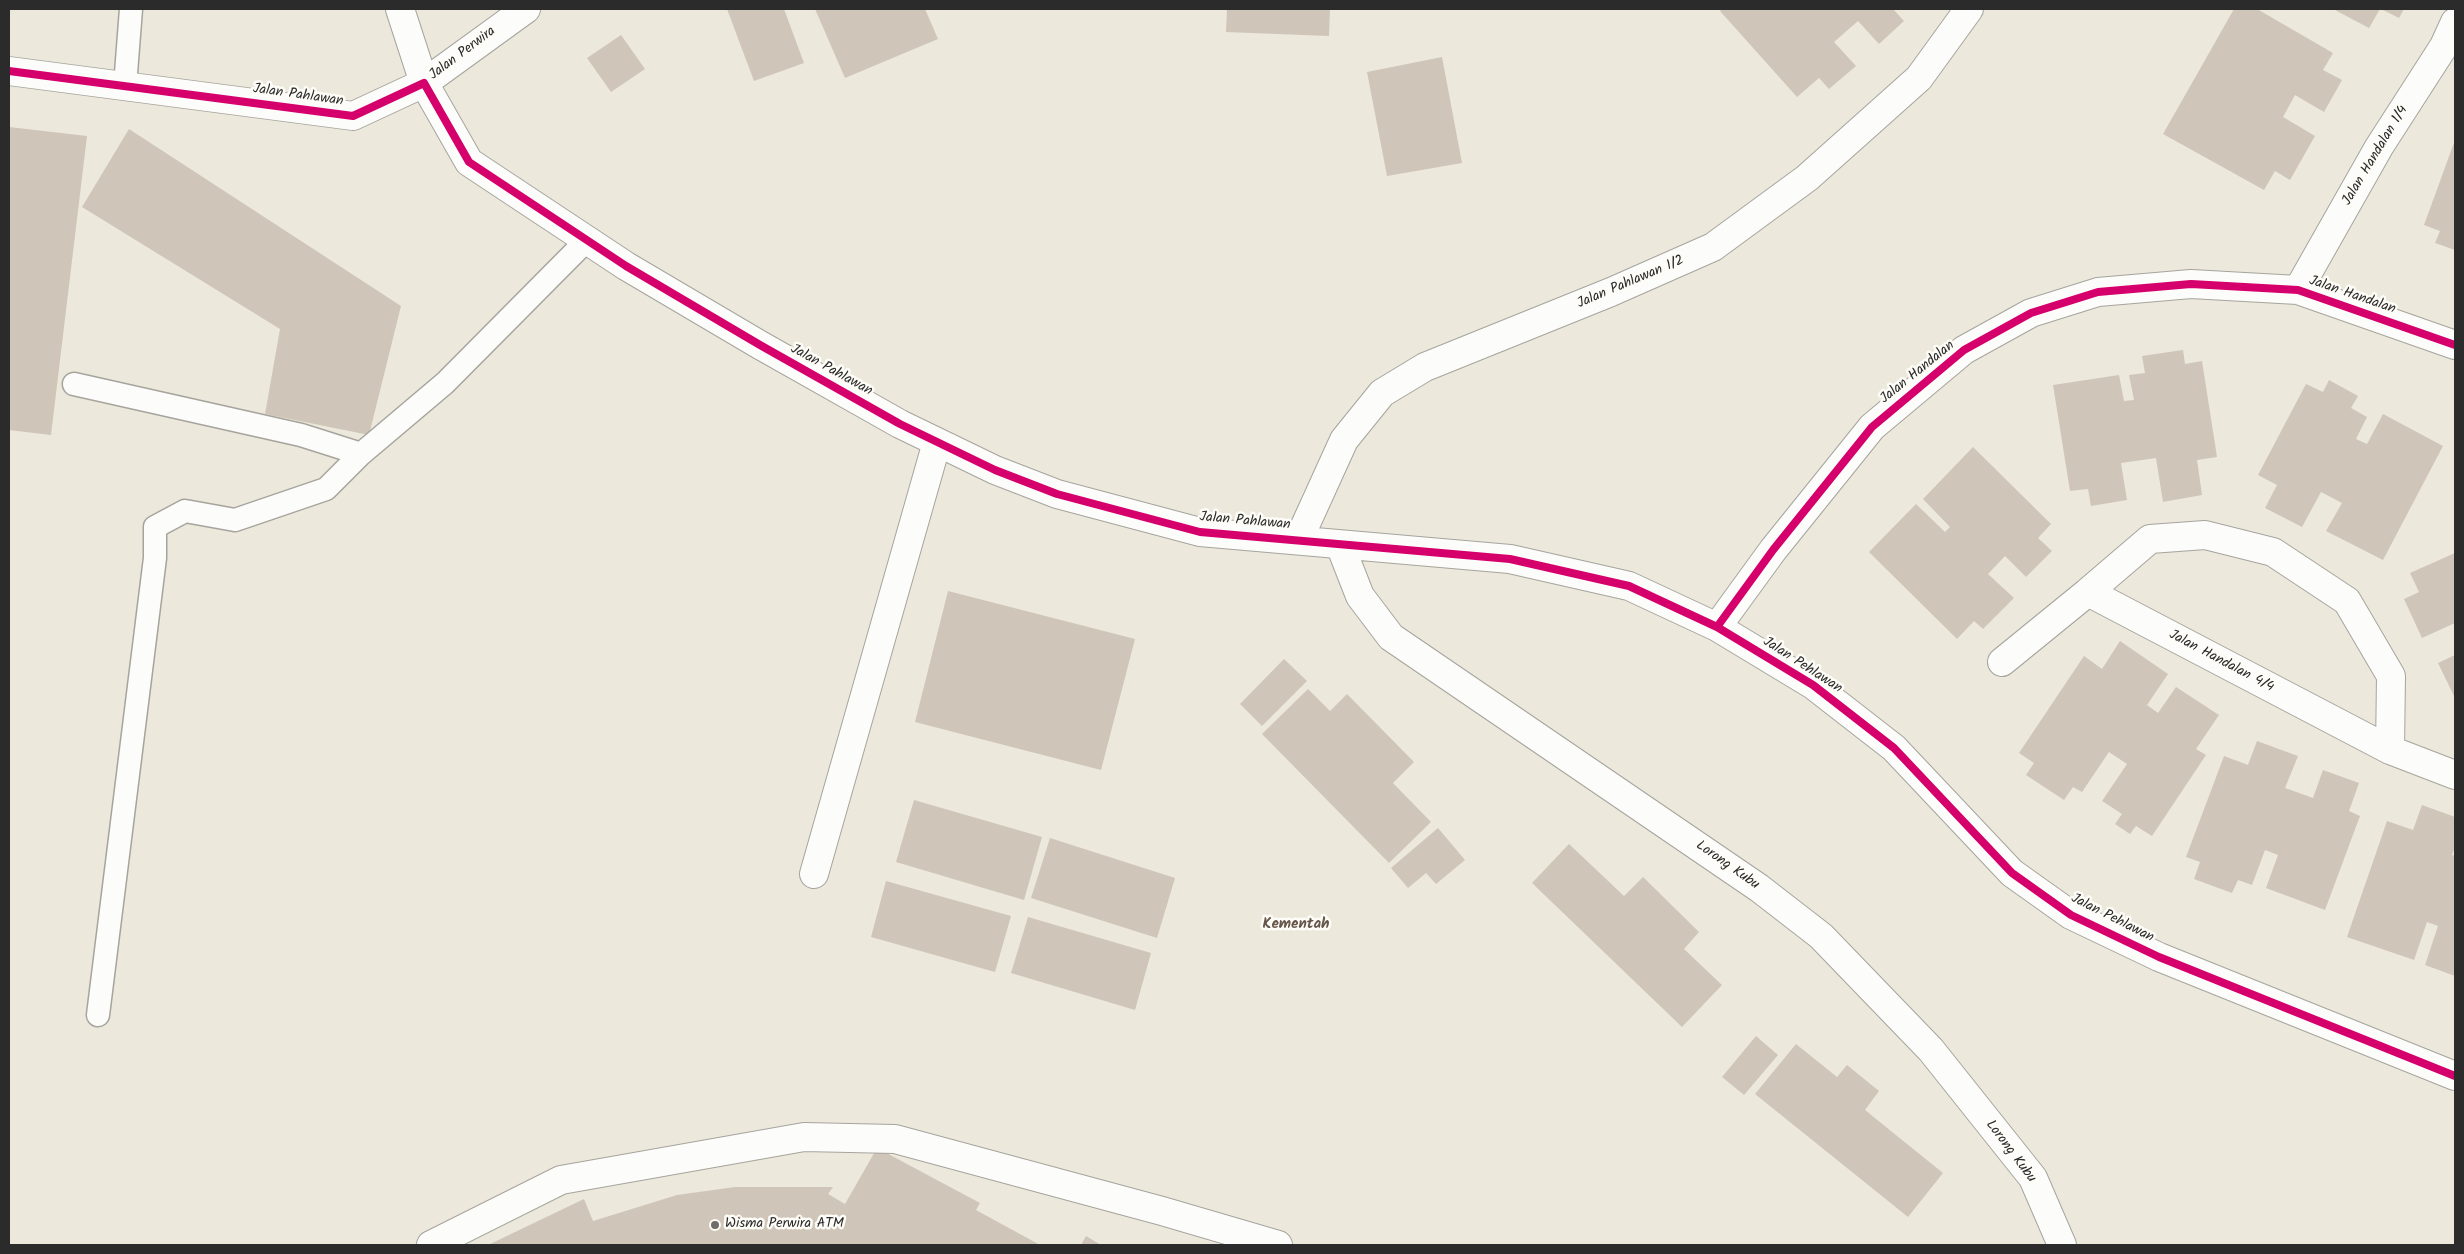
<!DOCTYPE html>
<style>
body{margin:0}
#map{position:relative;width:2464px;height:1254px;overflow:hidden;background:#ece8dc;font-family:Kalam,sans-serif}
canvas{display:block}
.frame{position:absolute;inset:0;border:10px solid #2b2b2b;pointer-events:none}
</style>
<div id="map">
<canvas width="2464" height="1254"></canvas>
<div class="frame"></div>
</div>
<script>
const c = document.querySelector('canvas').getContext('2d');
c.lineJoin = 'round';
function fill(path, color) { c.fillStyle = color; c.fill(path, 'evenodd'); }
const shape = rows => new Path2D(rows.map(r => 'M' + r).join(''));
function trace(path, color, width, dash) { c.strokeStyle = color; c.lineWidth = width; c.lineCap = dash ? 'butt' : 'round'; c.setLineDash(dash || []); c.stroke(path); }
function drawText(font, color, halo, rows, align = 'center') {
  c.font = font + ' Kalam,sans-serif'; c.lineWidth = 5; c.setLineDash([]); c.textBaseline = 'middle'; c.strokeStyle = halo; c.fillStyle = color; for (const [text, x, y, turn = 0] of rows) {
    c.save(); c.translate(x, y); c.rotate((+turn || 0) * Math.PI / 180); c.textAlign = isNaN(turn) ? turn : align; if (halo) c.strokeText(text, 0, 0); c.fillText(text, 0, 0); c.restore();
  }
}
fill(shape([
 [727,9,784,9,804,63,754,81],
 [815,9,925,9,938,39,845,78],
 [1227,9,1330,9,1329,36,1226,32],
 [1722,9,1893,9,1904,21,1879,44,1858,21,1834,42,1856,66,1829,89,1819,78,1797,97,1720,11],
 [2234,9,2257,9,2333,53,2323,70,2342,80,2324,112,2295,95,2283,117,2315,136,2290,180,2275,171,2264,190,2163,134],
 [2333,9,2380,9,2369,28],
 [2381,9,2404,9,2399,18],
 [621,35,645,69,611,92,587,58],
 [1442,57,1462,163,1387,176,1367,72],
 [9,127,87,136,51,435,9,430],
 [129,129,401,306,369,435,265,414,280,329,82,207],
 [2455,140,2455,250,2435,243,2440,231,2424,225],
 [2183,350,2185,364,2202,361,2217,457,2197,460,2202,495,2163,502,2156,458,2121,463,2127,500,2091,506,2088,489,2070,491,2053,385,2119,375,2124,401,2134,400,2129,375,2145,373,2142,356],
 [2329,380,2358,396,2351,408,2367,417,2356,439,2367,444,2383,414,2443,446,2383,560,2326,531,2342,503,2321,492,2302,527,2265,508,2277,485,2258,475,2306,384,2323,392],
 [1973,447,2051,524,2038,538,2052,551,2026,577,2005,556,1988,574,2014,598,1983,629,1974,621,1957,639,1869,552,1916,504,1945,532,1950,527,1923,499],
 [2455,553,2455,623,2422,638,2404,599,2419,592,2410,573],
 [948,591,1135,639,1101,770,915,722],
 [2120,641,2168,674,2147,705,2158,713,2176,687,2219,715,2196,749,2206,755,2152,836,2136,826,2130,834,2115,824,2122,814,2102,801,2127,764,2109,752,2082,792,2073,787,2064,800,2026,775,2034,763,2019,753,2084,656,2102,669],
 [2455,655,2455,698,2438,663],
 [1284,659,1307,681,1262,726,1240,704],
 [1308,689,1330,711,1347,694,1414,762,1393,783,1431,822,1389,863,1262,734],
 [2257,741,2298,756,2285,788,2313,798,2323,770,2359,783,2349,811,2360,816,2325,910,2266,888,2278,855,2265,850,2252,885,2238,880,2232,893,2194,879,2200,862,2186,857,2224,756,2248,765],
 [914,800,1042,837,1024,900,896,862],
 [2422,805,2455,817,2455,847,2452,855,2455,856,2455,976,2425,965,2438,926,2427,922,2414,960,2347,937,2387,821,2413,830],
 [1438,828,1465,860,1436,884,1426,873,1408,888,1391,868],
 [1050,838,1175,878,1157,938,1031,898],
 [1569,844,1624,896,1643,877,1699,932,1684,949,1722,985,1682,1027,1532,883],
 [886,881,1011,916,995,972,871,937],
 [1028,917,1151,953,1135,1010,1011,973],
 [1756,1036,1778,1055,1744,1095,1722,1077],
 [1796,1044,1837,1077,1847,1065,1879,1091,1865,1110,1943,1173,1908,1217,1755,1094],
 [877,1148,980,1203,976,1210,1040,1245,488,1245,584,1199,593,1221,677,1195,735,1187,833,1187,828,1194,845,1204],
 [1086,1236,1101,1245,1081,1245]
]), '#cfc5b8');
const lane = shape([
 [125,86,131,9],
 [74,384,301,435,361,454,445,383,587,240],
 [98,1015,155,558,155,527,185,511,235,520,326,489,361,454]
]);
const street = shape([
 [400,9,424,83,526,9],
 [9,71,353,116,424,83,469,162,626,266,760,345,900,424,995,470,1057,494,1200,532,1510,559,1629,586,1717,627,1813,685,1894,748,2012,873,2071,915,2159,957,2455,1076],
 [2298,290,2379,147,2444,46,2455,22],
 [1299,539,1344,440,1382,393,1425,367,1611,292,1713,247,1807,178,1919,78,1969,9],
 [1340,545,1360,596,1391,637,1759,888,1821,936,1931,1050,2033,1178,2062,1245],
 [2088,592,2150,539,2205,535,2273,552,2347,601,2391,676,2390,750],
 [1717,627,1773,550,1872,427,1964,350,2031,313,2098,292,2191,284,2298,290,2455,345],
 [2002,662,2088,592,2390,750,2455,775],
 [814,874,937,442],
 [431,1245,561,1180,804,1137,895,1139,1162,1211,1278,1245]
]);
trace(lane, '#a6a49d', 25);
trace(street, '#a6a49d', 30);
trace(lane, '#fcfcfa', 22);
trace(street, '#fcfcfa', 28);
trace(shape([
 [9,71,353,116,424,83,469,162,626,266,760,345,900,424,995,470,1057,494,1200,532,1510,559,1629,586,1717,627,1813,685,1894,748,2012,873,2071,915,2159,957,2455,1076],
 [1717,627,1773,550,1872,427,1964,350,2031,313,2098,292,2191,284,2298,290,2455,345]
]), '#d6006c', 8);
for (const [x, y, r, color] of [
 [715,1225,5,"#6f6d69"]
]) { const dot = new Path2D(); dot.arc(x, y, r, 0, 2 * Math.PI); c.fillStyle = color; c.fill(dot); trace(dot, '#fdfcf7', 2); }
drawText('14px', '#2b2b2b', '#fdfcf7', [
 ["Jalan Perwira",463,54,-37],
 ["Jalan Pahlawan",298,96,8],
 ["Jalan Handalan 1/4",2376,156,-59],
 ["Jalan Pahlawan 1/2",1631,283,-23],
 ["Jalan Handalan",2352,296,19],
 ["Jalan Pahlawan",831,371,29],
 ["Jalan Handalan",1918,373,-39],
 ["Jalan Pahlawan",1245,522,5],
 ["Jalan Handalan 4/4",2221,662,28],
 ["Jalan Pehlawan",1802,666,33],
 ["Lorong Kubu",1727,866,35],
 ["Jalan Pehlawan",2112,919,27],
 ["Lorong Kubu",2010,1152,53]
]);
drawText('14px', '#2b2b2b', '#fdfcf7', [
 ["Wisma Perwira ATM",725,1225]
], 'left');
drawText('bold 15px', '#655649', '#fdfcf7', [
 ["Kementah",1296,925]
]);
</script>
